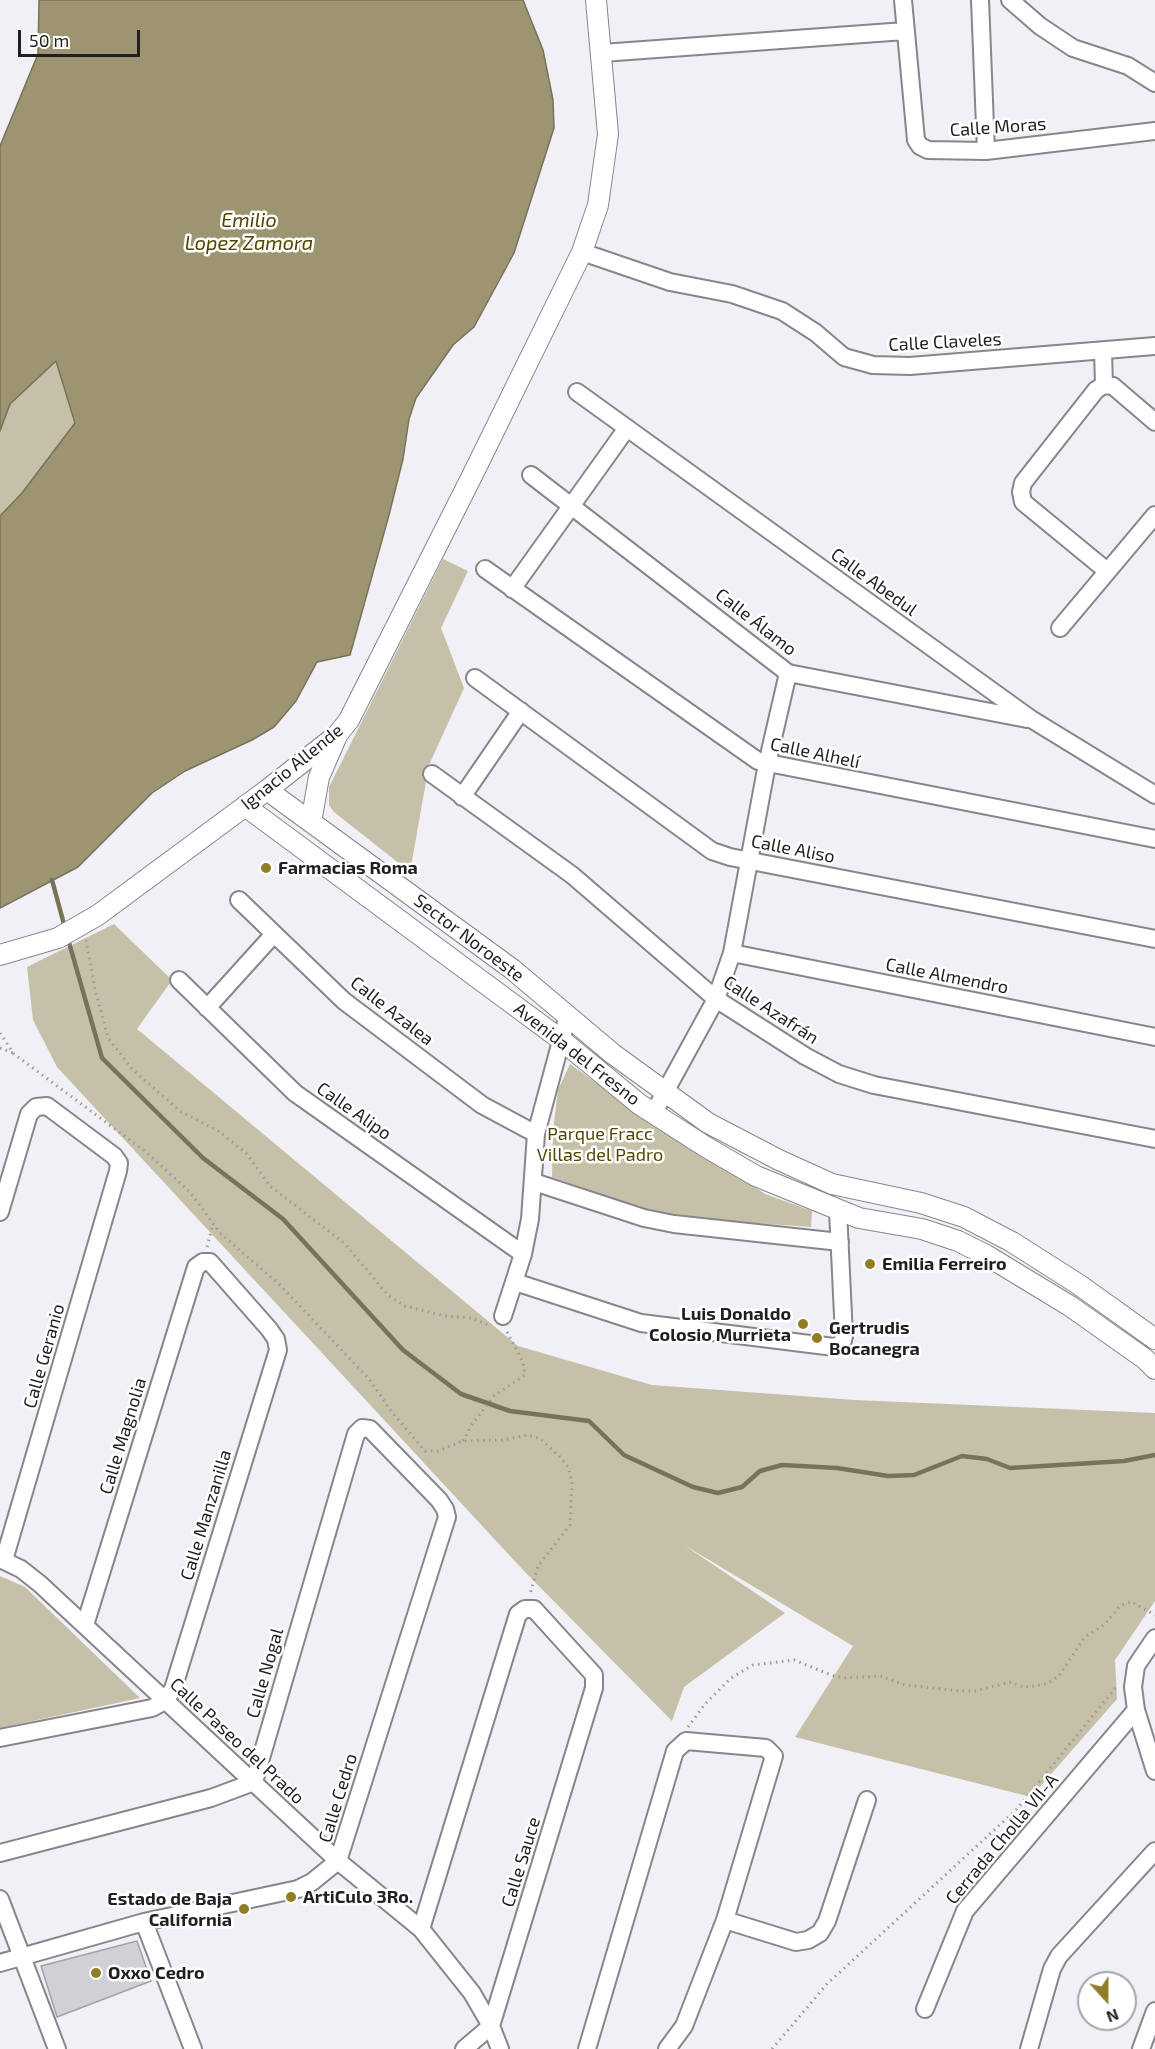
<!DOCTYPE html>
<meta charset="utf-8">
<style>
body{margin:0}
#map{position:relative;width:1155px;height:2049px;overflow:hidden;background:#f1f0f6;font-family:"Exo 2",sans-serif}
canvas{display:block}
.north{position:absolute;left:1077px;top:1971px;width:60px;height:60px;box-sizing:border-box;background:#fff;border:2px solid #a6a5a6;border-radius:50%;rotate:159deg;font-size:16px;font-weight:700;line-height:24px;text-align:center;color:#201f21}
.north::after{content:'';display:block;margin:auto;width:21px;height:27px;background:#907e25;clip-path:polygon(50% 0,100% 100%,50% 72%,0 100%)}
.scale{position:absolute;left:18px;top:30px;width:122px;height:27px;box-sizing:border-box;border:3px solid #201f21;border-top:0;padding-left:8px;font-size:18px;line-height:21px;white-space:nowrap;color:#201f21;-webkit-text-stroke:4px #fff;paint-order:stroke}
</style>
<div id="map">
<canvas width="1155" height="2049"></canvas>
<div class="north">N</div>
<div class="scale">50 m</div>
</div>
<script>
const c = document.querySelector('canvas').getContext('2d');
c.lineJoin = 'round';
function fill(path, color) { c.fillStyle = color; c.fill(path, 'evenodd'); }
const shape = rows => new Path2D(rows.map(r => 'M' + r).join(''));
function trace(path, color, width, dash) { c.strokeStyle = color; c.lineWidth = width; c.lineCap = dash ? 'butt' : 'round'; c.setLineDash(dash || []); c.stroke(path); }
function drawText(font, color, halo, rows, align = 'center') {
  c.font = font + ' "Exo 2",sans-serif'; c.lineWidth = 5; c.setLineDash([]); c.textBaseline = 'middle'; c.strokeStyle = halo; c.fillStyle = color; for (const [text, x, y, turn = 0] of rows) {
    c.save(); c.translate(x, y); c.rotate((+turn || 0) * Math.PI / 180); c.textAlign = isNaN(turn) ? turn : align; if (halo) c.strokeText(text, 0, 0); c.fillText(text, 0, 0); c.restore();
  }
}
fill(shape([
 [56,360,75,423,22,493,0,516,0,431,10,404],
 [443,559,468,571,441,628,464,688,429,765,410,872,334,812,329,805,329,787],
 [114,924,172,980,137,1029,518,1346,652,1385,855,1400,1155,1413,1155,1601,1115,1660,1117,1699,1031,1797,795,1737,853,1646,684,1545,785,1613,684,1687,672,1721,524,1571,57,1067,33,1020,27,967],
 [570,1064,661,1130,722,1165,765,1194,812,1211,811,1227,713,1220,650,1211,552,1177,553,1131,558,1090],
 [0,1576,25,1587,140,1698,0,1728]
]), '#c5c0a7');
const water = shape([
 [39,0,523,0,543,50,553,100,554,128,514,253,474,327,453,345,416,398,409,419,403,459,389,515,350,655,317,662,296,701,274,727,252,740,185,771,152,793,78,867,0,908,0,516,22,493,75,423,56,361,10,404,0,431,0,146,38,54,39,0]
]);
fill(water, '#9d9572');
trace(water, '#78725a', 1.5);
trace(shape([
 [52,880,65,928],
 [68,939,102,1058,203,1158,283,1219,403,1350,461,1394,510,1411,589,1421,624,1455,693,1487,718,1493,742,1487,760,1471,782,1465,837,1468,888,1476,914,1475,962,1456,987,1459,1010,1468,1124,1461,1155,1455]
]), '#78725a', 4.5);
const building = shape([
 [137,1941,151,1981,57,2017,41,1966,137,1941]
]);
fill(building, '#d1d0d6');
trace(building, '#a2a1a7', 1.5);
const minor = shape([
 [903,0,916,140,920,146,928,150,986,151,1155,131],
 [980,0,986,151],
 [1010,0,1040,26,1073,48,1128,66,1155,83],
 [602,53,905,31],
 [582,252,670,282,732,294,782,311,816,333,844,357,873,365,910,366,1155,346],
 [1103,351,1104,385],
 [1104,385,1096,390,1023,483,1021,492,1023,502,1107,571],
 [1104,385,1113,386,1155,422],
 [577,392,1031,719,1155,795],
 [531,475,788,673,1027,719],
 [485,569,758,761,1155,839],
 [512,589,627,428],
 [1060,628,1155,515],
 [475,678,712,851,730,857,1155,939],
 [432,774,572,875,716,999,805,1056,839,1074,874,1085,1155,1139],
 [462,797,521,711],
 [239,900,344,1001,482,1105,536,1134],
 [732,953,1155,1037],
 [179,980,295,1093,523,1254],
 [207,1008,274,934],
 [653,1114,716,999,732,953,767,764,788,673],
 [534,1182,644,1218,674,1224,840,1242],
 [0,1212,29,1114,36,1107,47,1106,114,1156,119,1163,118,1171,4,1560],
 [515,1282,641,1323,834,1347,842,1344,844,1336,838,1210],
 [503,1316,523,1254,530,1219,536,1134,568,1015],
 [0,1559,21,1569,40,1584,338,1861,421,1929,472,1993,491,2026,500,2049],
 [1155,1638,1136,1666,1133,1687,1136,1710,1155,1771],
 [0,1738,152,1708,165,1701,173,1689,278,1350,276,1339,269,1329,210,1262,203,1262,196,1267,85,1625],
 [0,1853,211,1798,254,1782,356,1434,362,1428,370,1429,439,1500,445,1509,447,1517,338,1861,312,1882,298,1889,144,1922,0,1963],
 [0,1899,57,2049],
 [725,1920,796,1942,808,1940,820,1933,827,1921,867,1800],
 [144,1922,193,2049],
 [421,1929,518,1614,525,1609,534,1609,594,1675,594,1688,491,2026,464,2049],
 [925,2009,965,1911,1136,1710],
 [587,2049,675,1751,686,1741,766,1748,774,1756,725,1920,684,2026,667,2049],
 [1029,2049,1052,1969,1059,1956,1155,1851],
 [1141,2049,1155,2011]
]);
const tertiary = shape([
 [267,790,512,969,613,1054,708,1123,779,1160,832,1184,921,1203,964,1217,1012,1242,1078,1284,1155,1339],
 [245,806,560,1039,639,1104,706,1147,756,1176,859,1218,922,1229,958,1241,986,1255,1070,1306,1145,1359,1155,1369],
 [311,822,319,777,336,738],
 [0,955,58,938,98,915,267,790,337,735,349,720,473,474,582,252,598,205,608,134,596,0]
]);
trace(minor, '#87868b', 20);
trace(tertiary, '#87868b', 22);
trace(shape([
 [86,940,95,989,108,1038,133,1070,180,1111,218,1131,246,1153,270,1186,344,1243,388,1295,405,1306,445,1316,472,1318,491,1326],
 [0,1033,14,1054,146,1152,190,1192,220,1233,280,1285,369,1379,391,1411,425,1451,438,1451,463,1441,503,1440,528,1435,541,1439,560,1457,568,1467,572,1482,570,1525,538,1566,530,1594],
 [0,1048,13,1053],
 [207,1247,213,1225],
 [463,1441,471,1426,494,1396,525,1375,523,1362,506,1330],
 [688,1727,705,1704,731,1678,753,1665,794,1660,831,1675,844,1678,880,1676,905,1685,961,1691,975,1691,1011,1682,1023,1687,1036,1686,1048,1683,1059,1676,1084,1638,1105,1624,1121,1605,1132,1602,1155,1615],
 [772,2049,827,1984,1017,1809,1117,1686]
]), '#9a999d', 3, [1.5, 4.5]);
trace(minor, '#fff', 16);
trace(tertiary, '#fff', 20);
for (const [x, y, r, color] of [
 [266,868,6,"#907e25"],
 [870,1264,6,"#907e25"],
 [803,1324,6,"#907e25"],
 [817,1338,6,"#907e25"],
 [291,1897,6,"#907e25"],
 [244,1909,6,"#907e25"],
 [96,1973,6,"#907e25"]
]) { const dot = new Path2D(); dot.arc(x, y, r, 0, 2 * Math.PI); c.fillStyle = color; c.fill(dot); trace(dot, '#fff', 2); }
drawText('18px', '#201f21', '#fff', [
 ["Calle Moras",998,127,-4],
 ["Calle Claveles",945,342,-3],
 ["Calle Abedul",874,582,36],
 ["Calle Álamo",756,622,38],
 ["Calle Alhelí",815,753,12],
 ["Ignacio Allende",292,767,-39],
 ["Calle Aliso",793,849,11],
 ["Sector Noroeste",469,938,37],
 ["Calle Almendro",947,976,11],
 ["Calle Azafrán",771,1010,33],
 ["Calle Azalea",392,1011,38],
 ["Avenida del Fresno",577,1054,38],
 ["Calle Alipo",354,1111,35],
 ["Calle Geranio",44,1356,-74],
 ["Calle Magnolia",123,1436,-73],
 ["Calle Manzanilla",206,1515,-73],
 ["Calle Nogal",265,1673,-74],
 ["Calle Paseo del Prado",237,1741,43],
 ["Calle Cedro",338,1798,-73],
 ["Cerrada Cholla VII-A",1002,1839,-50],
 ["Calle Sauce",521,1862,-73]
]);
drawText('bold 18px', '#201f21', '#fff', [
 ["Farmacias Roma",278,868],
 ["Emilia Ferreiro",882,1264],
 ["Luis Donaldo",791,1314,"right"],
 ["Colosio Murrieta",791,1335,"right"],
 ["Gertrudis",829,1328],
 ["Bocanegra",829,1349],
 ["ArtiCulo 3Ro.",303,1897],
 ["Estado de Baja",232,1899,"right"],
 ["California",232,1920,"right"],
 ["Oxxo Cedro",108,1973]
], 'left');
drawText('18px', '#534602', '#fff', [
 ["Parque Fracc",600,1134],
 ["Villas del Padro",600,1155]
]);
drawText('italic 20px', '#514500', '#fff', [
 ["Emilio",249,220],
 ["Lopez Zamora",249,243]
]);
</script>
